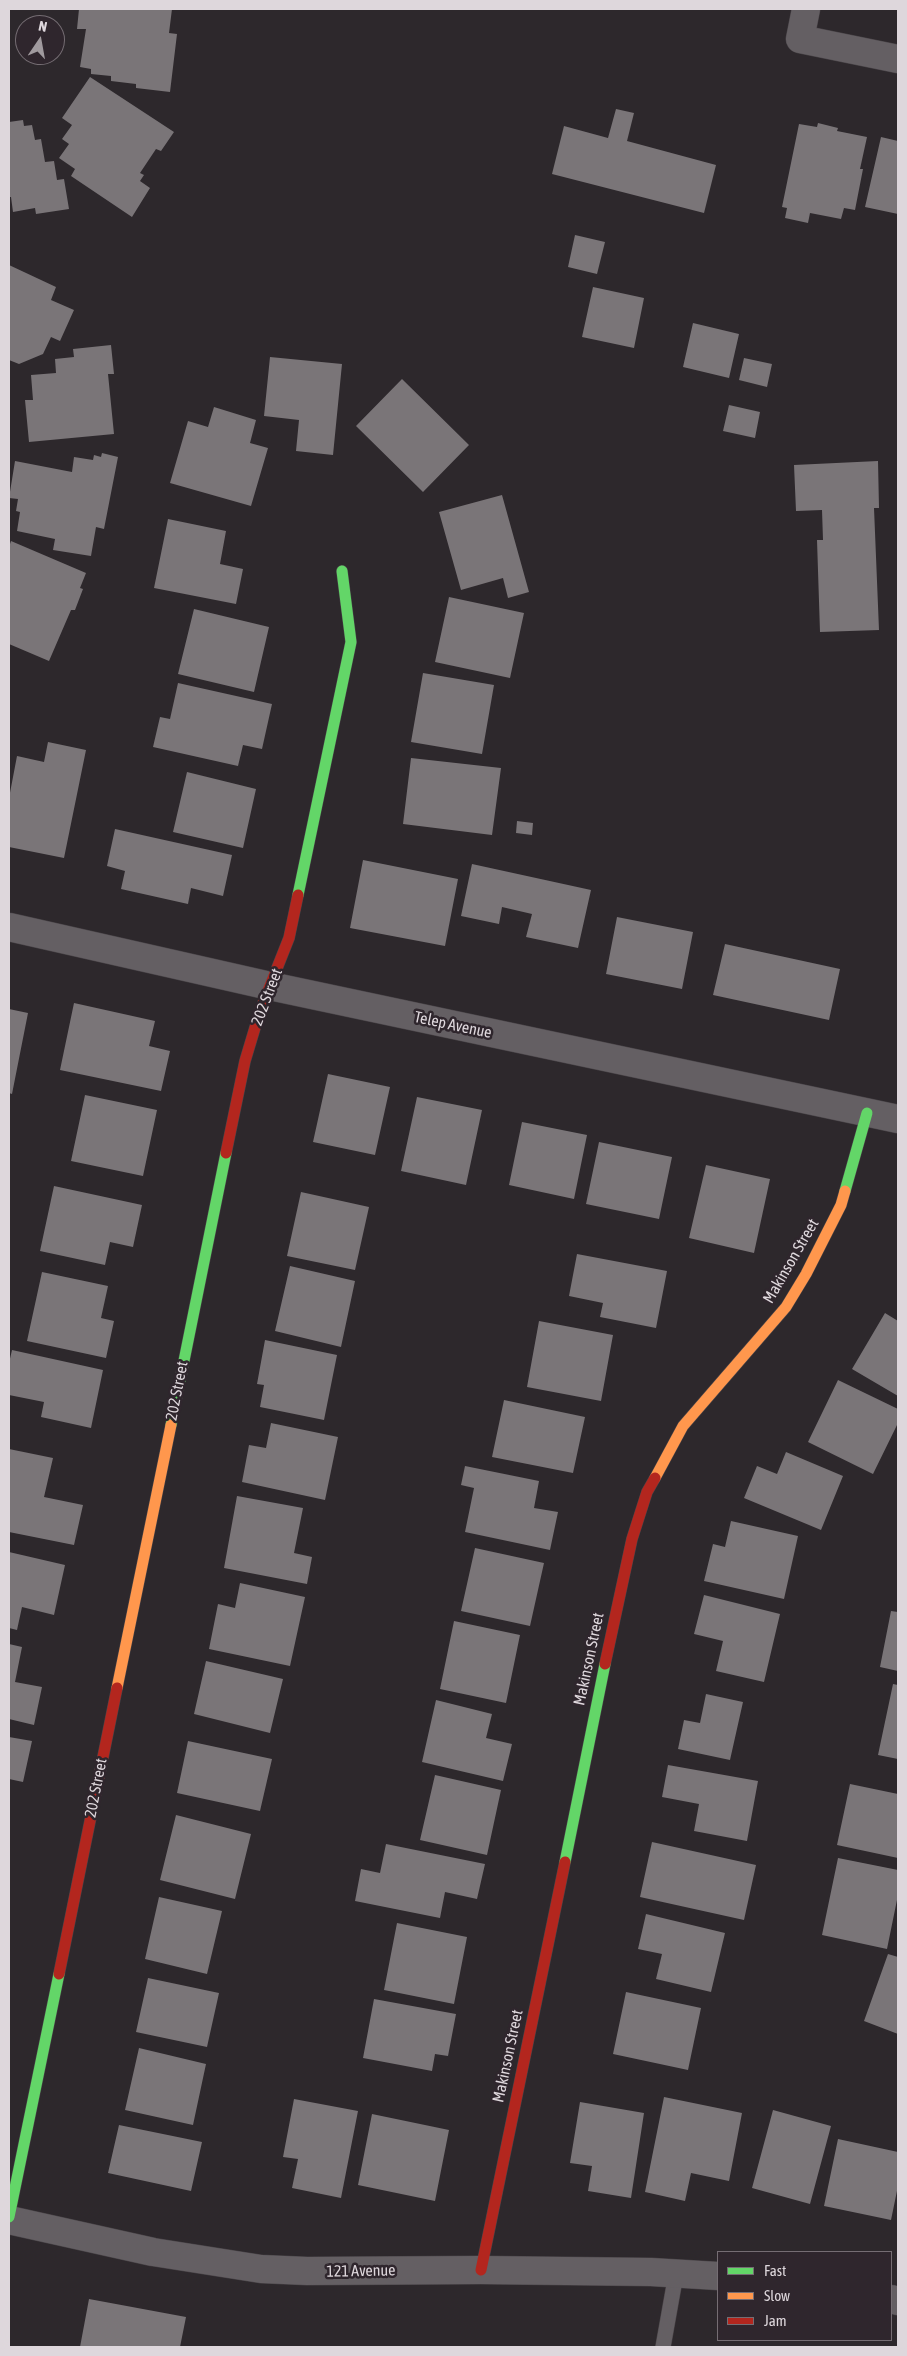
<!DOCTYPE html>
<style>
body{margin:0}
#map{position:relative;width:907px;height:2356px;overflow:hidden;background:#2d282c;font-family:"Asap Condensed",sans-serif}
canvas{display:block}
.frame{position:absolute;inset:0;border:10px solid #ded7dc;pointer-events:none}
.legend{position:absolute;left:717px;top:2251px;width:175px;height:90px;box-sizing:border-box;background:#2f262d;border:1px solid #756d73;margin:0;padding:6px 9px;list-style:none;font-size:15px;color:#ded7dc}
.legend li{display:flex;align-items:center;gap:10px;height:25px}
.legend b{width:25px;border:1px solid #756d73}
.north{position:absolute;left:15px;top:15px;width:50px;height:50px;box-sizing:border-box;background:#2f262d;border:1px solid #756d73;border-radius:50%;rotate:12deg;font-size:14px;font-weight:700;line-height:20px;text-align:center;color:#ded7dc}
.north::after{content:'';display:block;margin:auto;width:18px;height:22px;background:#a09a9e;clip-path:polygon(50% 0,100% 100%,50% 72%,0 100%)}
</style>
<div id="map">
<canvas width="907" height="2356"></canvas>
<div class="frame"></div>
<ul class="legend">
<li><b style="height:6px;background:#63d668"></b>Fast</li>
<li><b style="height:6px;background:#ff974d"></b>Slow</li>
<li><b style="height:6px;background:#b3261e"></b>Jam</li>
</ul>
<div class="north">N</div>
</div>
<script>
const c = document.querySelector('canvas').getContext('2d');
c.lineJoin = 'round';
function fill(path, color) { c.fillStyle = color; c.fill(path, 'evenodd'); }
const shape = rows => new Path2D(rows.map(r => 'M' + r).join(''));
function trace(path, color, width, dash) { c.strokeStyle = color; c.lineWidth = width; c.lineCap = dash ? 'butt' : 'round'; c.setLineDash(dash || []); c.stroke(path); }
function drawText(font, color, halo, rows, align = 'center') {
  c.font = font + ' "Asap Condensed",sans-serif'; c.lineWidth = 5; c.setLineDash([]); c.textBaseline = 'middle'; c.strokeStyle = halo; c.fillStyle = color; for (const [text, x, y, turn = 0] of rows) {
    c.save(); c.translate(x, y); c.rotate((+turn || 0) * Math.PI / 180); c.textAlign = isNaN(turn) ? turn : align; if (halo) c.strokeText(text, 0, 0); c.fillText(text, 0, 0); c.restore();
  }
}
fill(shape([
 [79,9,172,9,169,33,177,34,170,92,136,88,136,84,111,81,111,76,91,74,91,69,80,67,86,29,77,29],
 [90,77,174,132,161,151,156,149,140,173,144,175,140,181,150,188,132,217,71,176,75,169,59,158,69,144,62,139,72,125,62,118],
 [616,109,634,113,627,141,716,165,704,213,552,174,564,126,608,138],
 [23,120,24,126,32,125,35,140,41,139,45,162,54,161,57,180,64,179,69,209,36,214,35,208,13,212,11,197,9,197,9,122],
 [818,123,838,128,837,131,867,137,860,169,863,169,855,210,844,208,841,219,810,213,808,223,785,218,787,208,782,207,799,124,817,127],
 [881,137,898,141,898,214,865,207],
 [575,235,605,242,597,274,568,267],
 [9,265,56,287,51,300,74,310,60,341,51,337,43,354,19,364,9,360],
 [593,287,644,298,634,348,582,337],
 [693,323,739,334,729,378,683,367],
 [111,345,114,374,108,374,114,434,29,442,25,400,33,400,31,375,56,373,55,359,74,357,73,349],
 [270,357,342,364,333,455,296,451,299,420,264,416],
 [744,358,772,364,767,387,739,380],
 [402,379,469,445,423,492,356,426],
 [729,405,760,412,755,438,723,431],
 [214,407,256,420,250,443,268,448,251,506,170,483,188,421,208,427],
 [102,453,118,457,104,529,96,527,91,556,53,550,55,539,17,531,20,512,16,511,18,499,9,498,15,461,72,472,74,457,93,460,94,455,101,457],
 [878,461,879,508,874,508,879,630,820,632,817,540,823,540,822,510,796,511,794,465],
 [502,495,529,592,508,598,503,578,461,590,439,512],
 [168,519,226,531,220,564,243,569,236,604,154,588],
 [11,541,86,573,80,588,83,589,75,610,71,610,49,661,9,644,9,547],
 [449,597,524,613,510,678,435,662],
 [194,609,269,627,254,692,178,674],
 [423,673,494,685,482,754,411,742],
 [178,683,272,704,262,749,243,745,238,766,153,747,160,717,170,719],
 [48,742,86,750,64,858,9,847,9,798,17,756,44,762],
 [411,758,501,768,492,835,403,824],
 [187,772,256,789,243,848,173,832],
 [517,821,533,823,532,835,516,833],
 [115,829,232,855,223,896,191,888,188,904,121,889,125,871,107,866],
 [363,860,458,879,445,946,350,928],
 [472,864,591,890,578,948,526,937,532,914,502,907,499,924,461,916],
 [617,917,693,932,682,989,606,974],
 [725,944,840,969,829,1020,713,995],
 [74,1003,155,1021,149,1046,170,1051,161,1091,60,1070],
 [9,1009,28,1013,12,1094,9,1093],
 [328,1074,390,1087,375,1155,313,1142],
 [85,1095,157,1110,143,1176,71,1161],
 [417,1097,482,1110,466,1185,401,1171],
 [522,1122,587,1135,574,1199,509,1185],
 [599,1142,672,1157,659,1219,586,1204],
 [706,1165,770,1179,754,1253,689,1238],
 [54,1186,142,1205,133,1247,110,1242,105,1265,40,1251],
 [301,1192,369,1207,355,1270,287,1256],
 [577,1254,667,1271,656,1328,600,1317,603,1303,569,1296],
 [290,1266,355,1281,341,1347,275,1331],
 [42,1272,108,1286,101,1318,114,1321,106,1358,27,1341],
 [885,1313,898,1321,898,1396,852,1369],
 [539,1321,613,1335,601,1401,527,1387],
 [265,1340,337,1355,324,1420,260,1407,264,1385,257,1384],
 [12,1350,103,1370,91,1428,41,1417,44,1402,9,1395,9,1363],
 [838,1380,898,1409,898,1423,873,1474,808,1442],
 [504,1400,585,1417,573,1473,492,1457],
 [271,1423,338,1437,325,1500,242,1482,249,1445,266,1448],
 [9,1449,53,1458,44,1497,83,1505,74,1545,9,1532],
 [786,1452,843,1476,821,1530,744,1498,757,1466,777,1474],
 [465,1466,539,1481,534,1508,558,1512,550,1550,465,1532,474,1488,461,1485],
 [237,1496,303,1508,294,1553,312,1557,307,1584,224,1568],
 [731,1521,798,1536,784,1599,704,1581,713,1544,725,1547],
 [475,1548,544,1563,530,1626,461,1611],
 [9,1552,65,1565,54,1615,22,1607,17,1630,9,1628],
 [240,1583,305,1597,290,1666,209,1649,218,1604,235,1608],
 [704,1595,780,1614,764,1682,716,1671,723,1641,694,1634],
 [891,1611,898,1612,898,1671,880,1667],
 [454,1621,520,1635,506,1703,440,1689],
 [9,1644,22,1647,15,1682,42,1687,34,1725,9,1719],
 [206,1661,283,1679,270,1733,194,1714],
 [893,1684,898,1685,898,1759,878,1755],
 [706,1694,743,1702,730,1760,678,1749,684,1720,700,1723],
 [436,1700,492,1714,486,1738,512,1744,503,1781,422,1762],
 [9,1737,32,1741,23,1782,9,1779],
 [188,1741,272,1759,260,1811,177,1793],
 [668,1765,758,1781,747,1841,694,1831,699,1804,662,1797],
 [435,1775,501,1790,487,1855,420,1840],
 [850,1784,898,1794,898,1858,837,1845],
 [176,1815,251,1834,235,1899,160,1880],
 [652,1842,756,1865,744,1920,640,1897],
 [386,1844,485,1864,477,1899,445,1892,440,1918,355,1901,361,1869,380,1873],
 [838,1858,898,1870,898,1895,887,1949,822,1935],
 [159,1897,222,1911,207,1974,145,1959],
 [646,1914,725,1933,711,1992,656,1979,662,1954,638,1949],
 [397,1923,467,1937,454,2004,384,1990],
 [888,1954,898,1957,898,2034,864,2021],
 [148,1978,219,1993,207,2047,136,2032],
 [626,1992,701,2008,688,2070,613,2054],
 [374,1999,456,2014,448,2056,435,2054,432,2071,363,2058],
 [139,2048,206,2064,193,2125,125,2110],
 [664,2097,742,2113,729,2181,691,2173,685,2201,645,2192],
 [294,2099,358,2111,341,2198,292,2188,298,2159,283,2157],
 [580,2102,644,2113,631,2198,588,2191,592,2166,570,2163],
 [773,2110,831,2126,810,2204,752,2188],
 [372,2114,449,2130,435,2201,358,2185],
 [119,2125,202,2142,191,2191,108,2173],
 [838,2139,898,2152,898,2186,891,2220,824,2206],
 [89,2299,186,2317,180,2347,80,2347]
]), '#7a7578');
const lane = shape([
 [663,2347,676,2274]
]);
const street = shape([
 [806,9,800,39,898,59],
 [9,927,270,986,898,1119],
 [9,2220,153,2252,261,2269,307,2271,481,2270,651,2272,718,2276],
 [891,2299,898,2301]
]);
const fast = shape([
 [298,895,351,642,342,571],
 [845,1191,867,1113],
 [171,1425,226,1153],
 [565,1862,605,1664],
 [9,2217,59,1974]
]);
const slow = shape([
 [655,1478,683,1426,786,1307,806,1274,841,1205,845,1191],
 [117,1688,171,1425]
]);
const jam = shape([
 [226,1153,245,1061,260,1011,289,938,298,895],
 [605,1664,632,1539,647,1492,655,1478],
 [59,1974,117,1688],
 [481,2270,565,1862]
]);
trace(lane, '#494448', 16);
trace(street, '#494448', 29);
trace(fast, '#494448', 12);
trace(slow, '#494448', 12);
trace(jam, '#494448', 12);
trace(lane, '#645f63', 15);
trace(street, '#645f63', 28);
trace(fast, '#63d668', 11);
trace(slow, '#ff974d', 11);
trace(jam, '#b3261e', 11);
drawText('16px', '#ded7dc', '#2f262d', [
 ["202 Street",267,997,-69],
 ["Telep Avenue",453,1025,12],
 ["Makinson Street",791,1261,-60],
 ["202 Street",177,1391,-79],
 ["Makinson Street",589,1659,-78],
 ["202 Street",96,1788,-79],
 ["Makinson Street",508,2056,-78],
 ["121 Avenue",361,2271,-1]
]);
</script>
